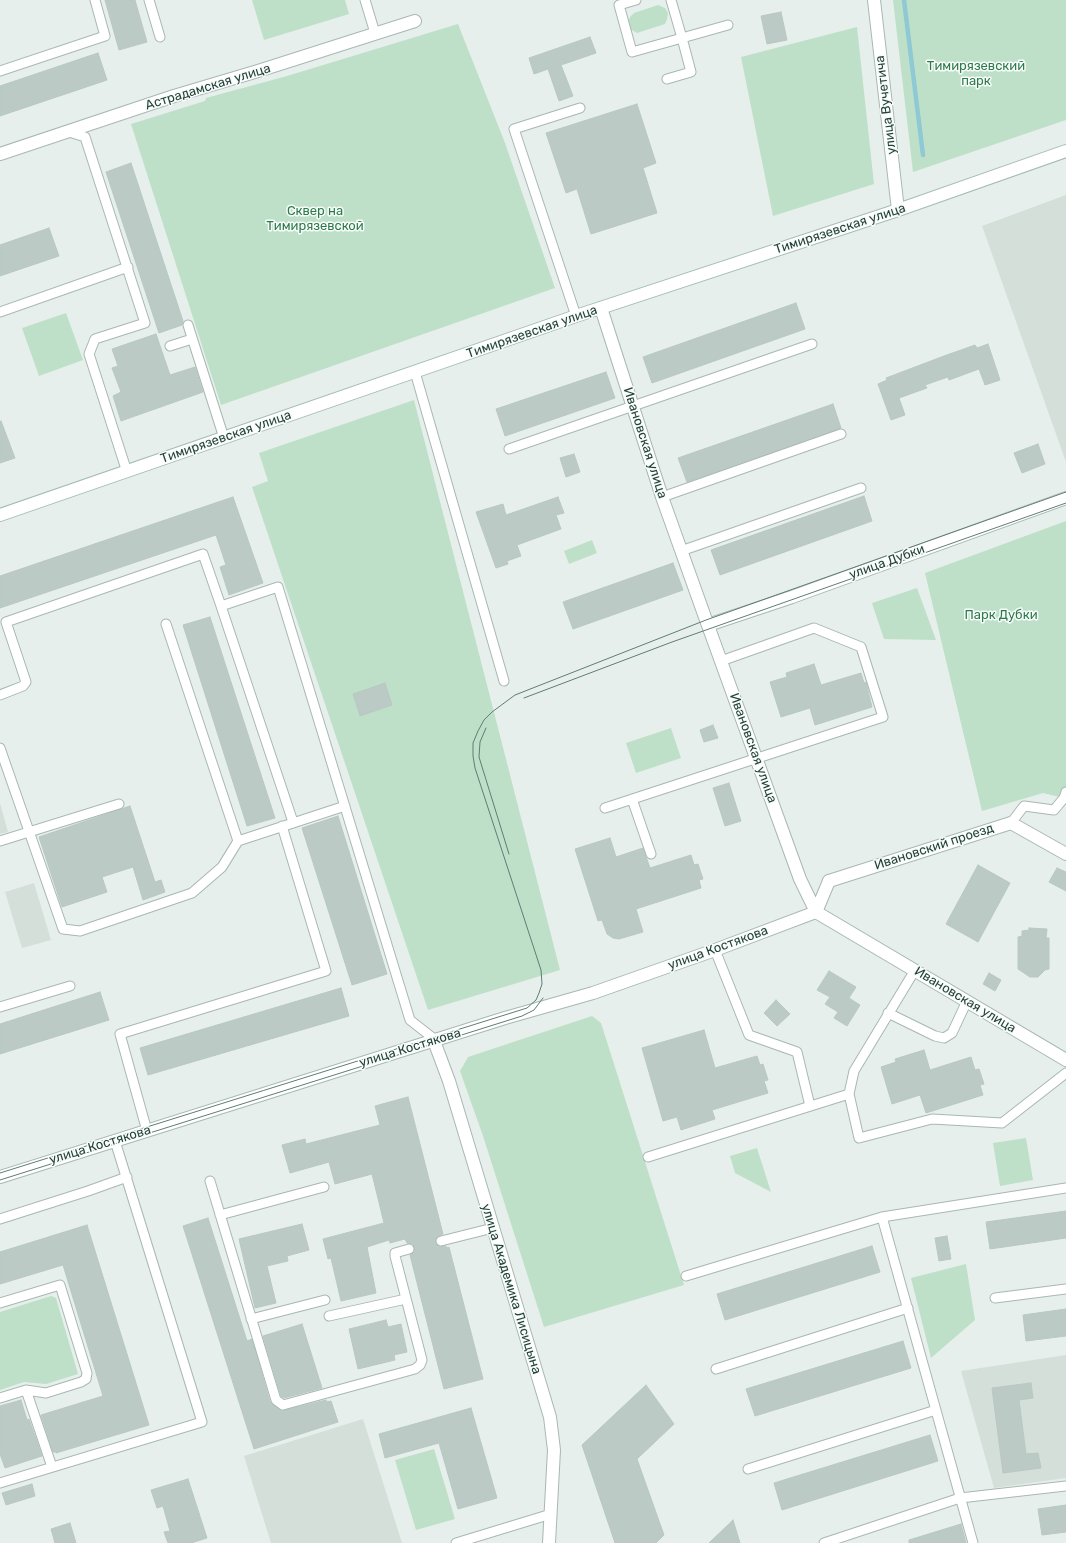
<!DOCTYPE html>
<meta charset="utf-8">
<style>
body{margin:0}
canvas{display:block;background:#e6efeb}
</style>
<canvas width="1066" height="1543"></canvas>
<script>
const c = document.querySelector('canvas').getContext('2d');
c.lineJoin = 'round';
function fill(path, color) { c.fillStyle = color; c.fill(path, 'evenodd'); }
const shape = rows => new Path2D(rows.map(r => 'M' + r).join(''));
function trace(path, color, width, dash) { c.strokeStyle = color; c.lineWidth = width; c.lineCap = dash ? 'butt' : 'round'; c.setLineDash(dash || []); c.stroke(path); }
function drawText(font, color, halo, rows, align = 'center') {
  c.font = font + ' Rubik,sans-serif'; c.lineWidth = 3; c.setLineDash([]); c.textBaseline = 'middle'; c.strokeStyle = halo; c.fillStyle = color; for (const [text, x, y, turn = 0] of rows) {
    c.save(); c.translate(x, y); c.rotate((+turn || 0) * Math.PI / 180); c.textAlign = isNaN(turn) ? turn : align; if (halo) c.strokeText(text, 0, 0); c.fillText(text, 0, 0); c.restore();
  }
}
fill(shape([
 [1066,195,1066,462,982,226],
 [0,803,8,832,0,834],
 [34,883,51,940,22,948,5,892],
 [1066,1355,1066,1478,994,1488,961,1371],
 [363,1419,402,1543,271,1543,244,1456]
]), '#d4dfda');
fill(shape([
 [252,0,345,0,349,14,264,40],
 [893,0,1066,0,1066,120,913,172],
 [658,5,665,8,668,13,667,19,665,24,637,33,630,29,628,22,630,17,634,13],
 [458,24,505,143,555,288,221,405,131,124,205,101,206,98,287,76],
 [857,27,874,184,773,216,741,57],
 [66,313,83,360,39,376,22,328],
 [414,400,560,970,428,1010,252,487,268,481,259,453],
 [1066,521,1066,802,1064,798,1043,793,982,811,925,573],
 [592,540,597,553,569,564,564,551],
 [917,588,936,640,884,639,872,603],
 [671,728,681,758,636,773,626,743],
 [592,1016,601,1023,684,1285,544,1327,483,1136,460,1071,468,1057],
 [1026,1138,1033,1180,1000,1186,993,1143],
 [757,1148,771,1192,735,1173,730,1156],
 [966,1264,975,1320,931,1358,911,1278],
 [51,1296,56,1298,78,1374,46,1384,24,1382,0,1390,0,1312],
 [434,1449,455,1519,416,1530,395,1460]
]), '#bfe0c8');
trace(shape([
 [904,0,923,155]
]), '#8ec9d4', 4.5);
const building = shape([
 [105,0,135,0,147,42,119,50,105,0],
 [781,12,787,40,767,44,761,16,781,12],
 [590,37,596,53,561,65,573,96,559,101,548,69,534,74,529,58,590,37],
 [98,53,107,80,0,116,0,86,98,53],
 [637,104,656,163,643,168,657,213,591,234,577,189,566,193,546,133,637,104],
 [131,163,183,321,182,325,159,333,106,172,131,163],
 [49,228,59,256,0,276,0,245,49,228],
 [796,303,805,329,652,383,643,357,796,303],
 [156,334,170,375,195,367,203,392,121,421,113,396,121,392,112,368,118,366,112,349,156,334],
 [988,344,1000,380,985,385,979,369,949,380,948,377,925,385,927,388,899,398,905,415,891,420,878,384,887,380,886,378,944,356,975,345,977,348,988,344],
 [606,372,615,398,505,436,496,409,606,372],
 [833,404,841,428,687,482,678,458,833,404],
 [1,421,15,458,0,463,0,422,1,421],
 [1038,444,1045,464,1022,473,1014,453,1038,444],
 [574,454,580,472,566,477,560,458,574,454],
 [864,496,872,521,720,575,711,550,864,496],
 [233,497,263,583,229,595,220,567,226,565,216,535,0,608,0,576,233,497],
 [558,497,564,513,556,515,561,529,517,545,521,556,507,561,508,564,496,568,476,512,503,504,506,515,558,497],
 [673,563,683,590,573,629,563,602,673,563],
 [210,617,275,818,247,826,183,625,210,617],
 [814,664,821,685,861,673,864,683,866,682,872,707,815,725,810,708,781,717,770,682,787,677,786,673,814,664],
 [385,683,392,705,360,716,353,694,385,683],
 [713,725,718,738,704,742,700,730,713,725],
 [729,783,741,821,725,826,713,788,729,783],
 [130,806,155,882,161,880,165,892,143,900,133,867,102,877,107,892,62,907,39,837,130,806],
 [338,816,387,974,352,985,302,828,338,816],
 [610,838,616,857,643,848,650,868,691,855,694,865,698,864,703,879,699,880,701,888,636,909,643,932,619,939,613,938,607,934,602,920,598,921,575,849,610,838],
 [978,865,1010,883,978,942,946,924,978,865],
 [1057,868,1066,872,1066,891,1049,882,1057,868],
 [1029,928,1047,929,1046,938,1049,938,1049,969,1045,970,1038,977,1030,977,1018,969,1018,937,1022,936,1022,931,1029,930,1029,928],
 [829,971,856,987,849,998,860,1005,847,1026,834,1018,838,1012,825,1004,830,997,817,990,829,971],
 [989,973,1001,980,995,991,983,984,989,973],
 [341,988,349,1016,148,1075,140,1048,341,988],
 [100,992,109,1020,0,1054,0,1024,100,992],
 [776,1000,790,1014,777,1026,764,1013,776,1000],
 [704,1030,715,1068,757,1056,760,1065,763,1064,768,1080,764,1081,768,1093,712,1110,715,1119,681,1130,677,1117,663,1121,642,1048,704,1030],
 [924,1050,930,1070,971,1057,975,1070,979,1069,984,1084,980,1085,983,1095,926,1113,920,1095,892,1104,881,1067,896,1062,895,1059,924,1050],
 [408,1097,443,1234,437,1237,435,1243,439,1247,446,1246,447,1248,449,1247,483,1379,444,1389,410,1255,415,1251,413,1244,407,1243,405,1239,390,1243,389,1240,367,1247,376,1293,341,1301,331,1258,328,1259,323,1239,384,1223,372,1174,335,1184,329,1162,290,1173,282,1145,305,1139,306,1144,380,1125,375,1106,408,1097],
 [1066,1211,1066,1238,990,1249,986,1222,1066,1211],
 [208,1218,247,1341,252,1339,270,1402,282,1411,326,1400,327,1402,331,1401,338,1422,254,1449,183,1226,208,1218],
 [302,1224,309,1250,287,1256,288,1261,267,1266,276,1303,255,1308,239,1239,302,1224],
 [87,1225,149,1425,56,1453,56,1452,53,1452,41,1415,103,1396,63,1265,0,1284,0,1252,87,1225],
 [947,1236,951,1259,939,1261,935,1238,947,1236],
 [872,1246,880,1272,725,1320,717,1294,872,1246],
 [1066,1309,1066,1336,1026,1341,1023,1315,1066,1309],
 [386,1320,388,1327,401,1324,407,1352,394,1355,395,1360,358,1369,349,1329,386,1320],
 [302,1324,322,1388,284,1398,281,1396,263,1336,302,1324],
 [903,1341,911,1368,755,1416,746,1389,903,1341],
 [1031,1383,1033,1398,1019,1400,1026,1454,1038,1453,1041,1468,1003,1473,992,1388,1031,1383],
 [646,1385,674,1424,637,1459,664,1535,656,1543,615,1543,582,1445,646,1385],
 [21,1400,27,1420,29,1419,42,1456,5,1468,0,1454,0,1406,21,1400],
 [471,1408,497,1498,458,1509,439,1443,385,1458,379,1434,471,1408],
 [930,1435,938,1461,782,1510,774,1483,930,1435],
 [188,1479,207,1538,191,1543,168,1543,164,1532,170,1531,163,1506,157,1508,151,1490,188,1479],
 [32,1484,35,1496,6,1505,2,1493,32,1484],
 [1066,1505,1066,1532,1042,1535,1038,1509,1066,1505],
 [733,1520,740,1543,709,1543,733,1520],
 [70,1523,76,1543,55,1543,51,1529,70,1523],
 [961,1524,966,1543,909,1543,909,1540,961,1524]
]);
fill(building, '#bbcac4');
trace(building, '#b8c9c2', 1);
const service = shape([
 [149,0,160,37],
 [365,0,375,33],
 [636,0,619,5,632,52,682,38,671,0],
 [0,71,105,36,95,0],
 [667,79,691,72,682,38,728,25],
 [69,132,85,137,145,323,95,339,89,354,127,472],
 [0,312,128,267],
 [576,316,514,129,580,108],
 [188,325,224,438],
 [170,346,192,339],
 [415,372,504,681],
 [509,449,812,344],
 [662,497,841,434],
 [681,551,861,488],
 [221,606,293,822],
 [166,624,238,841,345,806],
 [0,695,23,686,26,682,6,622,203,554,221,606,278,587,410,1020,433,1038,434,1041],
 [0,748,63,929,80,931,192,893,222,867,238,841],
 [632,799,651,854],
 [605,808,883,717,861,647,814,628,721,661],
 [1011,823,1024,806,1054,810,1064,798,1066,792],
 [0,841,119,804],
 [715,950,749,1035,797,1052,810,1106],
 [915,970,854,1071,849,1094,859,1138,932,1119,1002,1123,1066,1073],
 [0,1007,70,986],
 [888,1013,935,1036,944,1038,952,1033,967,1001],
 [147,1131,120,1034,326,971,282,826],
 [648,1157,849,1094],
 [210,1181,276,1400,283,1405,415,1369,420,1365,422,1360,395,1256,395,1253,409,1249],
 [220,1215,324,1187],
 [882,1217,973,1543],
 [0,1219,88,1191,127,1177],
 [441,1241,493,1228],
 [686,1276,882,1217,1066,1188],
 [995,1298,1066,1289],
 [0,1303,60,1285,87,1373,86,1379,81,1382,46,1393,26,1390,0,1398],
 [329,1316,406,1299],
 [251,1319,325,1300],
 [716,1369,908,1308],
 [26,1390,52,1467],
 [748,1469,936,1410],
 [0,1483,202,1422,115,1141],
 [456,1543,551,1514],
 [824,1543,960,1498,1066,1486]
]);
const pedestrian = shape([
 [829,881,1011,823,1066,854]
]);
const minor = shape([
 [874,0,898,210],
 [0,154,174,96,258,71,415,21],
 [601,308,662,497,706,620,800,879,816,912],
 [708,625,792,597,1066,498],
 [816,912,829,881],
 [434,1041,449,1081,550,1417,554,1450,549,1543]
]);
const tertiary = shape([
 [0,1177,505,1018,593,993,715,950,816,912,1066,1060]
]);
const secondary = shape([
 [0,515,576,316,898,210,1066,151]
]);
trace(service, '#a8b8b2', 11);
trace(pedestrian, '#a8b8b2', 14);
trace(minor, '#a8b8b2', 14);
trace(tertiary, '#a8b8b2', 14);
trace(secondary, '#a4bbb3', 14);
trace(service, '#fff', 9);
trace(pedestrian, '#fff', 12);
trace(minor, '#fff', 12);
trace(tertiary, '#fff', 12);
trace(secondary, '#fff', 12);
trace(shape([
 [524,698,672,642,1066,503],
 [486,728,480,742,479,757,509,854],
 [0,1173,527,1008,536,1000,539,993,542,984,541,970,475,768,473,756,473,743,478,731,484,720,492,712,515,695,706,620,1066,492],
 [0,1180,522,1016,534,1010,543,998]
]), '#5f7d75', 1);
drawText('13px', '#2d7a4b', '#f7fbf9', [
 ["Тимирязевский",976,66],
 ["парк",976,81],
 ["Сквер на",315,211],
 ["Тимирязевской",315,226],
 ["Парк Дубки",1001,615]
]);
drawText('13px', '#24423a', '#f7fbf9', [
 ["Астрадамская улица",208,87,-17],
 ["улица Вучетича",886,105,-97],
 ["Тимирязевская улица",840,229,-18],
 ["Тимирязевская улица",532,332,-19],
 ["Тимирязевская улица",226,437,-19],
 ["Ивановская улица",645,443,72],
 ["улица Дубки",887,562,-20],
 ["Ивановская улица",753,748,70],
 ["Ивановский проезд",934,847,-18],
 ["улица Костякова",718,948,-20],
 ["Ивановская улица",965,1000,31],
 ["улица Костякова",410,1048,-17],
 ["улица Костякова",100,1145,-17],
 ["улица Академика Лисицына",511,1289,73]
]);
</script>
